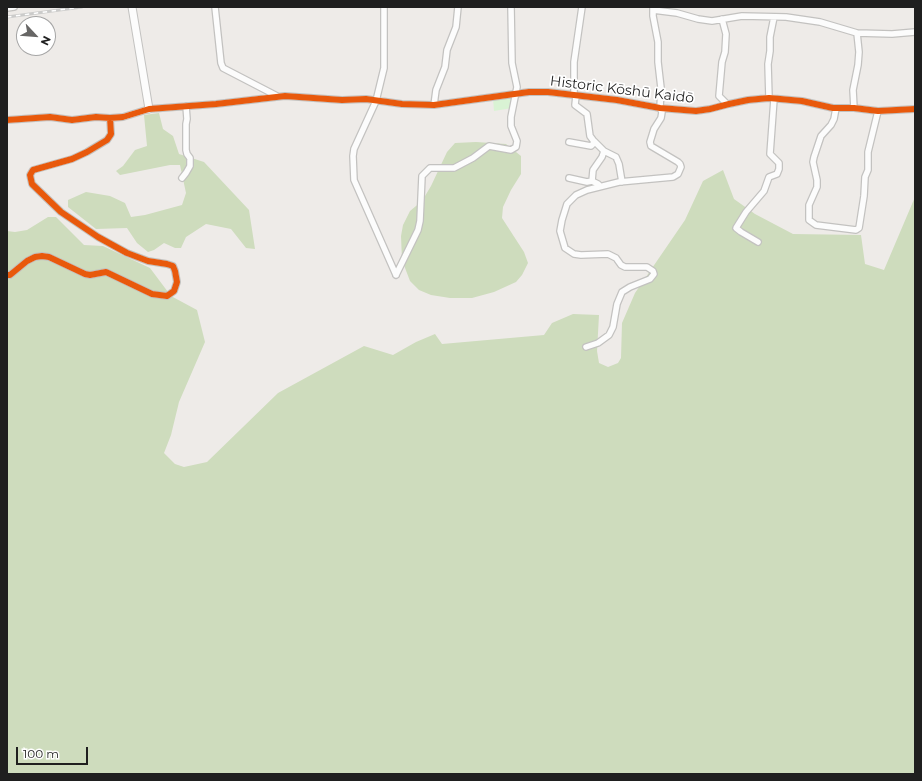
<!DOCTYPE html>
<meta charset="utf-8">
<style>
body{margin:0}
#map{position:relative;width:922px;height:781px;overflow:hidden;background:#eeebe8;font-family:Montserrat,sans-serif}
canvas{display:block}
.frame{position:absolute;inset:0;border:8px solid #1f1f1f;pointer-events:none}
.north{position:absolute;left:16px;top:16px;width:40px;height:40px;box-sizing:border-box;background:#fff;border:1px solid #a5a5a5;border-radius:50%;rotate:116deg;font-size:11px;font-weight:700;line-height:16px;text-align:center;color:#1f1f1f}
.north::after{content:'';display:block;margin:auto;width:14px;height:18px;background:#676665;clip-path:polygon(50% 0,100% 100%,50% 72%,0 100%)}
.scale{position:absolute;left:16px;top:747px;width:72px;height:18px;box-sizing:border-box;border:2px solid #1f1f1f;border-top:0;padding-left:5px;font-size:12px;line-height:14px;white-space:nowrap;color:#1f1f1f;-webkit-text-stroke:3px #fff;paint-order:stroke}
</style>
<div id="map">
<canvas width="922" height="781"></canvas>
<div class="frame"></div>
<div class="north">N</div>
<div class="scale">100 m</div>
</div>
<script>
const c = document.querySelector('canvas').getContext('2d');
c.lineJoin = 'round';
function fill(path, color) { c.fillStyle = color; c.fill(path, 'evenodd'); }
const shape = rows => new Path2D(rows.map(r => 'M' + r).join(''));
function trace(path, color, width, dash) { c.strokeStyle = color; c.lineWidth = width; c.lineCap = dash ? 'butt' : 'round'; c.setLineDash(dash || []); c.stroke(path); }
function drawText(font, color, halo, rows, align = 'center') {
  c.font = font + ' Montserrat,sans-serif'; c.lineWidth = 3.5; c.setLineDash([]); c.textBaseline = 'middle'; c.strokeStyle = halo; c.fillStyle = color; for (const [text, x, y, turn = 0] of rows) {
    c.save(); c.translate(x, y); c.rotate((+turn || 0) * Math.PI / 180); c.textAlign = isNaN(turn) ? turn : align; if (halo) c.strokeText(text, 0, 0); c.fillText(text, 0, 0); c.restore();
  }
}
fill(shape([
 [159,113,163,129,173,136,179,154,204,162,249,210,255,249,246,248,231,229,206,224,186,237,181,248,175,248,164,243,154,250,148,252,137,243,127,228,96,229,68,207,68,200,86,192,110,196,125,203,131,217,145,215,182,205,186,193,180,165,170,165,120,175,116,171,123,166,135,150,147,146,144,115],
 [476,142,506,144,521,156,521,174,511,190,503,207,502,218,524,252,528,263,522,275,516,282,494,292,472,298,450,298,431,295,419,290,410,281,402,260,401,236,403,225,410,211,422,201,431,186,447,152,455,143],
 [723,170,734,199,755,214,793,234,861,235,865,264,884,270,915,197,915,774,7,774,7,231,15,232,27,230,48,217,56,217,84,245,103,246,150,268,171,296,197,310,205,342,179,402,171,435,164,453,175,464,184,467,207,462,278,393,364,346,393,355,416,342,435,334,442,344,544,335,552,323,573,314,599,315,597,351,599,363,608,367,618,363,621,358,622,323,635,293,685,220,703,181]
]), '#cedcbd');
fill(shape([
 [513,97,512,108,494,111,493,98]
]), '#d9f3d4');
const minor = shape([
 [215,7,221,63,223,68,277,96],
 [384,7,384,68,376,101,354,149,353,156,354,180,396,275],
 [7,8,14,7],
 [653,10,677,13,698,19,712,21,742,16,786,17,820,22,857,33,892,34,915,32],
 [722,19,726,34,725,52,722,62,719,96,727,104],
 [574,95,574,62,582,7],
 [576,96,575,105,587,114,590,136,593,140,604,151,616,157,619,164,622,182],
 [769,98,768,64,770,51,770,37,774,17],
 [434,105,436,90,445,67,447,50,456,27,458,7],
 [836,108,834,119,831,125,821,136,814,157,813,162,817,180,817,187,809,205,809,220,816,225,856,230,859,228,864,196,865,177,868,170,868,152,878,111],
 [854,108,853,90,858,65,859,52,857,33],
 [7,120,50,117,72,120,96,117,110,118,123,117,149,109,216,104,285,96,342,100,366,99,402,104,434,105,529,92,548,92,617,100,660,108,696,111,710,109,729,104,748,100,769,98,802,101,833,108,854,108,878,111,915,109],
 [569,142,591,146,595,142],
 [182,178,186,173,190,166,190,158,187,154,186,150,186,124,187,119,186,106],
 [569,178,587,182,592,181],
 [600,186,598,184,592,181,593,170,602,157,604,151],
 [758,242,741,232,736,228,746,212,764,191,769,177,777,174,779,169,779,163,770,154,774,99],
 [7,275,10,275,27,261,35,257,42,256,49,257,85,274,90,275,106,272,152,294,167,296,174,291,177,282,175,271,173,266,167,264,148,261,127,253,98,237,61,212,32,184,30,175,33,170,72,159,87,152,107,140,111,134,110,118],
 [396,275,418,230,420,221,422,176,430,168,454,168,473,158,489,146,511,150,516,147,517,141,511,126,511,117,517,87,512,63,511,7],
 [586,347,598,343,609,335,613,327,617,304,622,292,630,287,650,279,654,274,653,271,647,267,625,267,621,265,616,258,608,254,581,255,574,254,565,248,560,231,562,220,567,204,576,195,587,190,619,182,673,177,678,174,681,167,680,164,678,162,651,146,650,142,654,129,661,118,662,112,660,108,661,88,658,62,658,42,653,16,653,7]
]);
const tertiary = shape([
 [132,7,149,109]
]);
trace(minor, '#c3c2c0', 8);
trace(tertiary, '#c3c2c0', 9);
trace(minor, '#fcfcfc', 5.5);
trace(tertiary, '#fcfcfc', 7);
const rail = shape([
 [7,17,82,7]
]);
trace(rail, '#cbcbca', 3);
trace(rail, '#fff', 1.5, [4.5]);
trace(shape([
 [7,120,50,117,72,120,96,117,110,118,123,117,149,109,216,104,285,96,342,100,366,99,402,104,434,105,529,92,548,92,617,100,660,108,696,111,710,109,729,104,748,100,769,98,802,101,833,108,854,108,878,111,915,109],
 [7,275,10,275,27,261,35,257,42,256,49,257,85,274,90,275,106,272,152,294,167,296,174,291,177,282,175,271,173,266,167,264,148,261,127,253,98,237,61,212,32,184,30,175,33,170,72,159,87,152,107,140,111,134,110,118]
]), '#e8590c', 6);
drawText('14px', '#1f1f1f', '#fff', [
 ["Historic Kōshū Kaidō",622,90,7]
]);
</script>
